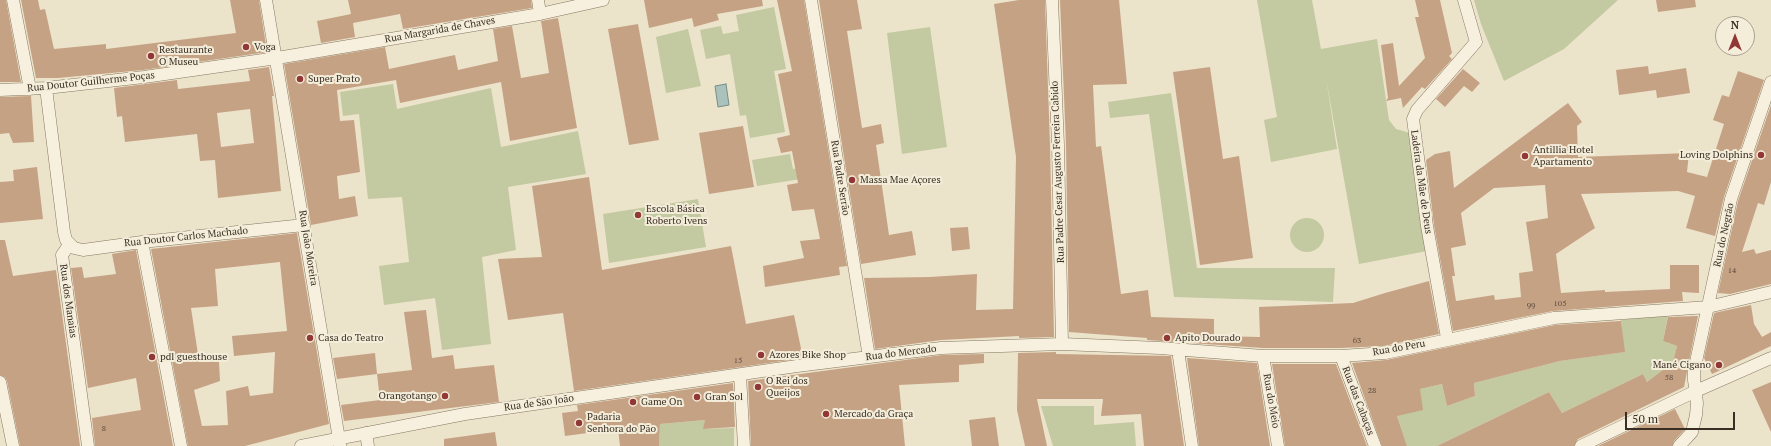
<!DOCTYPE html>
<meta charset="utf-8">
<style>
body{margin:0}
#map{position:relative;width:1771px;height:446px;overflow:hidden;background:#ece3cb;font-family:"PT Serif",serif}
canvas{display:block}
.north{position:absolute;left:1715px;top:16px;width:40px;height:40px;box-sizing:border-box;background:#f4edda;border:1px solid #a9a191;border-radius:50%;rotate:0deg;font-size:11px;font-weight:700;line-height:16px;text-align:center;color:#392e23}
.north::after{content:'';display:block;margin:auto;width:14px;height:18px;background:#913836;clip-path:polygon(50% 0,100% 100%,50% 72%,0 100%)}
.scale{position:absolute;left:1625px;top:412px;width:110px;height:18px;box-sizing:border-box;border:2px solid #392e23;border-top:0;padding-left:5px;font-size:12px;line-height:14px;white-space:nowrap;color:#392e23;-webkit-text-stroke:3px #f4edda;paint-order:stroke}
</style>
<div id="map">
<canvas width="1771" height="446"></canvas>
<div class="north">N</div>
<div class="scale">50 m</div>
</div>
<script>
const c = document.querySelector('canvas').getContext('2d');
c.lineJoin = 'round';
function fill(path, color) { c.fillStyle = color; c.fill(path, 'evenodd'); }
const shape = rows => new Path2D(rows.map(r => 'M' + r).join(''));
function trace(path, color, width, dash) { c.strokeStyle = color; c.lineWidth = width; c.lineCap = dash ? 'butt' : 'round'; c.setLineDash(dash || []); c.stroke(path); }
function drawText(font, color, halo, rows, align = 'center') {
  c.font = font + ' "PT Serif",serif'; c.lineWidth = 4; c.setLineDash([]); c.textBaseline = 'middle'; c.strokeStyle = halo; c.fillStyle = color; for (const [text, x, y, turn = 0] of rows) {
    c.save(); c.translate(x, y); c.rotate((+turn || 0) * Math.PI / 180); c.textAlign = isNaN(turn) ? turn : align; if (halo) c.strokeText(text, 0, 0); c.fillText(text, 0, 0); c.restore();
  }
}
fill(shape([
 [1257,0,1312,0,1321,49,1377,39,1389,120,1396,129,1410,133,1427,251,1359,264,1326,78,1337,149,1271,162,1264,120,1277,117],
 [1474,0,1618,0,1564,49,1504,81,1481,24],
 [774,7,786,69,774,71,785,132,750,138,746,115,740,116,730,54,706,59,700,30,721,26,723,34,739,31,736,15],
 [930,27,947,147,902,154,887,33],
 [688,29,701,86,666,93,656,37],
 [393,84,397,109,491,88,501,147,578,131,586,174,508,187,516,250,482,257,491,344,442,350,435,298,384,305,379,266,409,262,402,197,368,199,359,114,343,116,340,92],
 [1171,93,1197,268,1335,268,1333,302,1174,297,1149,114,1110,118,1108,102],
 [790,154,793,169,811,166,813,177,757,186,752,160],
 [698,199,706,247,609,263,603,214],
 '1290 235a17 17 0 1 1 34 0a17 17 0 1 1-34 0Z',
 [1668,315,1663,341,1677,346,1673,362,1647,382,1643,374,1562,413,1549,392,1437,446,1407,446,1397,416,1420,389,1442,384,1447,406,1475,396,1474,383,1560,361,1624,352,1621,320],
 [1041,406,1094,406,1094,425,1134,422,1136,446,1053,446],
 [705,420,704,429,734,428,734,446,659,446,660,424]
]), '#c3c9a0');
const water = shape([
 [726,84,729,105,718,107,715,86,726,84]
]);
fill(water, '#abc1bb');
trace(water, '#728f89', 1);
fill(shape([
 [0,0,6,0,21,82,0,82],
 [21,0,38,0,40,10,45,9,54,49,106,44,106,49,236,33,230,0,259,0,267,52,143,70,58,78,36,78],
 [348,0,531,0,532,8,403,29,400,14,353,23,355,37,321,43,317,21,351,14],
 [644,0,762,0,763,6,717,14,719,20,694,27,692,18,649,28],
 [777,0,804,0,847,266,839,267,840,275,765,287,763,266,804,258,800,241,820,239,814,209,792,211,787,185,798,183,792,151,781,153,777,138,790,135,778,74,792,71],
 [819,0,857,0,862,29,847,31,862,128,881,124,884,143,876,145,889,235,912,231,916,255,861,264],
 [1019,0,1045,0,1050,145,1054,337,1019,338,1019,336,941,340,875,349,864,278,930,277,977,274,976,310,1013,309,1016,157,994,4],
 [1060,0,1119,0,1127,84,1093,85,1096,147,1101,146,1121,294,1148,290,1151,317,1214,319,1214,336,1260,337,1259,307,1353,303,1385,293,1429,281,1439,334,1384,346,1341,348,1263,348,1147,340,1147,338,1069,332,1066,145],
 [1415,0,1440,0,1452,53,1449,56,1452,59,1425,89,1422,87,1403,108,1401,98,1386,101,1388,98,1381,45,1393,43,1399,86,1425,58,1415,17,1419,17],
 [1656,0,1695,0,1696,7,1658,12],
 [558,18,577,128,510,141,501,82,400,103,396,80,337,90,340,121,354,120,360,172,337,176,339,199,355,196,358,216,311,225,284,64,385,47,389,69,455,55,458,70,498,61,493,29,512,26,521,78,549,73,541,21],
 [638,24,659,140,629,145,608,29],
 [1648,66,1649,74,1686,68,1690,93,1657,98,1656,90,1619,95,1616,70],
 [269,67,274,96,272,96,281,191,218,198,215,160,200,161,197,134,125,142,122,116,117,117,114,88,177,80,178,89,250,81,248,70],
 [250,109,254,143,221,147,217,113],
 [1210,67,1223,159,1239,156,1253,258,1200,265,1173,72],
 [1463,69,1480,83,1472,92,1464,86,1445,107,1436,99],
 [1738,71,1764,80,1724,197,1715,236,1686,228,1695,196,1678,191,1581,194,1595,228,1556,254,1561,293,1605,290,1605,292,1670,289,1670,265,1699,265,1699,293,1682,292,1683,301,1553,311,1453,331,1434,225,1426,160,1435,154,1450,151,1454,188,1568,103,1582,122,1577,126,1578,157,1689,153,1687,172,1707,177,1724,124,1713,120,1722,95,1729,97],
 [1545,185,1548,218,1526,222,1533,271,1519,273,1521,297,1495,300,1494,295,1456,301,1452,276,1455,276,1451,248,1466,245,1461,213,1494,188],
 [31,96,34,142,13,143,9,133,0,134,0,97],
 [1771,105,1771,182,1764,205,1758,203,1742,252,1754,249,1756,254,1771,250,1771,284,1730,294,1718,293,1738,201],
 [743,126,754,187,709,194,699,133],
 [37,167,43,219,0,223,0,182,14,181,13,170],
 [589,177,602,270,731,246,746,324,794,315,803,358,574,391,563,313,508,320,498,259,542,257,532,186],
 [968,227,970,249,952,251,950,228],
 [297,233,329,424,245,446,188,446,151,249],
 [280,262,287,331,232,336,234,356,275,352,273,393,250,396,248,386,226,391,228,425,202,426,194,390,220,381,219,362,199,361,191,308,218,306,215,269],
 [0,240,5,240,13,276,56,270,80,446,20,446,7,381,5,377,0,375],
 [136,250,173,446,95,446,92,418,141,410,136,378,88,388,71,268,82,267,84,278,116,274,112,254],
 [1751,305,1754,324,1762,337,1771,332,1771,346,1712,374,1704,358,1714,313],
 [426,310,432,358,453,355,455,369,494,365,499,402,344,421,341,405,380,400,377,374,412,370,404,312],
 [1698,316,1684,387,1578,439,1574,446,1437,446,1549,392,1562,413,1643,374,1647,382,1673,362,1677,346,1663,341,1668,317],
 [1621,321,1625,352,1560,361,1474,383,1475,396,1447,406,1442,384,1420,389,1423,410,1397,416,1407,446,1382,446,1352,363,1386,360,1555,325],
 [1056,352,1056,354,1171,356,1184,446,1144,446,1141,414,1101,416,1103,399,1037,399,1047,446,1025,446,1017,410,1018,353],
 [375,353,377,374,337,379,333,358],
 [984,354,984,363,959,365,959,382,899,385,905,446,751,446,748,381,942,355],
 [1187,358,1257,363,1270,446,1199,446],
 [1272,364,1336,364,1367,446,1285,446],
 [1771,382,1771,432,1752,390],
 [733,383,735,427,703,429,705,420,660,424,659,446,620,446,618,429,565,436,562,413,578,411,577,405],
 [1675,409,1685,429,1674,441,1672,446,1598,446],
 [995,417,999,446,972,446,969,420],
 [495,432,497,446,444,446,444,439]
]), '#c6a285');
const minor = shape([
 [13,0,30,89],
 [266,0,340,445],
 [538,0,540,14],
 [811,0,869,357],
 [1052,0,1058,145,1062,344],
 [46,88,64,232,66,240,74,248,83,250,142,242,304,225],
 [0,90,46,88,144,77,277,58,540,14,603,0],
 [142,242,181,446],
 [69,245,62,255,88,446],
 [1447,338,1427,226,1413,119,1417,110,1476,42,1464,0],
 [1178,350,1192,446],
 [1263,356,1278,446],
 [1341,356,1375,446],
 [740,375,744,446],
 [0,382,13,446],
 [366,433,368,446],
 [301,446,465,414,797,366,941,348,1062,344,1160,348,1263,356,1341,356,1385,353,1554,318,1708,307,1771,292],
 [1581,446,1696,391,1771,358],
 [1679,446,1692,432,1696,415,1697,403,1694,380,1694,371,1731,199,1771,82]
]);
trace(minor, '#877761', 13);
trace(minor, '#f7f0de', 12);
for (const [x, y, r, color] of [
 [246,47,4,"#913836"],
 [151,56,4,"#913836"],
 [300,79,4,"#913836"],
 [1761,155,4,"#913836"],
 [1525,156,4,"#913836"],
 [852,180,4,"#913836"],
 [638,215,4,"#913836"],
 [310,338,4,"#913836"],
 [1167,338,4,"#913836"],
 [761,355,4,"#913836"],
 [152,357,4,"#913836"],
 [1719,365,4,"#913836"],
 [758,387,4,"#913836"],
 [445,396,4,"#913836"],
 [697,397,4,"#913836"],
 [633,402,4,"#913836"],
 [826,414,4,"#913836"],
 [579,423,4,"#913836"]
]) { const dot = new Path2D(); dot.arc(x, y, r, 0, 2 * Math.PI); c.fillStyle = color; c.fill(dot); trace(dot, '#f4edda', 1.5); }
drawText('8px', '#5c4b3c', null, [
 ["14",1732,271],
 ["105",1560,304],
 ["99",1531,306],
 ["63",1357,341],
 ["15",738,361],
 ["58",1669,378],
 ["28",1372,391],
 ["8",104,429]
]);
drawText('10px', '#392e23', '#f4edda', [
 ["Rua Margarida de Chaves",440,30,-10],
 ["Rua Doutor Guilherme Poças",91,82,-6],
 ["Rua Padre Cesar Augusto Ferreira Cabido",1058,172,-92],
 ["Rua Padre Serrão",840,178,81],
 ["Ladeira da Mãe de Deus",1421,182,82],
 ["Rua do Negrão",1724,235,-78],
 ["Rua Doutor Carlos Machado",186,237,-6],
 ["Rua João Moreira",308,248,81],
 ["Rua dos Manaias",68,301,82],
 ["Rua do Peru",1399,348,-10],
 ["Rua do Mercado",901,353,-7],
 ["Rua do Meio",1271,401,80],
 ["Rua das Cabaças",1358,401,69],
 ["Rua de São João",539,403,-8]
]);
drawText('10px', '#392e23', '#f4edda', [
 ["Voga",254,47],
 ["Restaurante",159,50],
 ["O Museu",159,62],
 ["Super Prato",308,79],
 ["Antillia Hotel",1533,150],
 ["Apartamento",1533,162],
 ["Loving Dolphins",1753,155,"right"],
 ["Massa Mae Açores",860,180],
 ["Escola Básica",646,209],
 ["Roberto Ivens",646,221],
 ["Casa do Teatro",318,338],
 ["Apito Dourado",1175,338],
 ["Azores Bike Shop",769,355],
 ["pdl guesthouse",160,357],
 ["Mané Cigano",1711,365,"right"],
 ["O Rei dos",766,381],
 ["Queijos",766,393],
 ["Orangotango",437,396,"right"],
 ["Gran Sol",705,397],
 ["Game On",641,402],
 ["Mercado da Graça",834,414],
 ["Padaria",587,417],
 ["Senhora do Pão",587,429]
], 'left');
</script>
